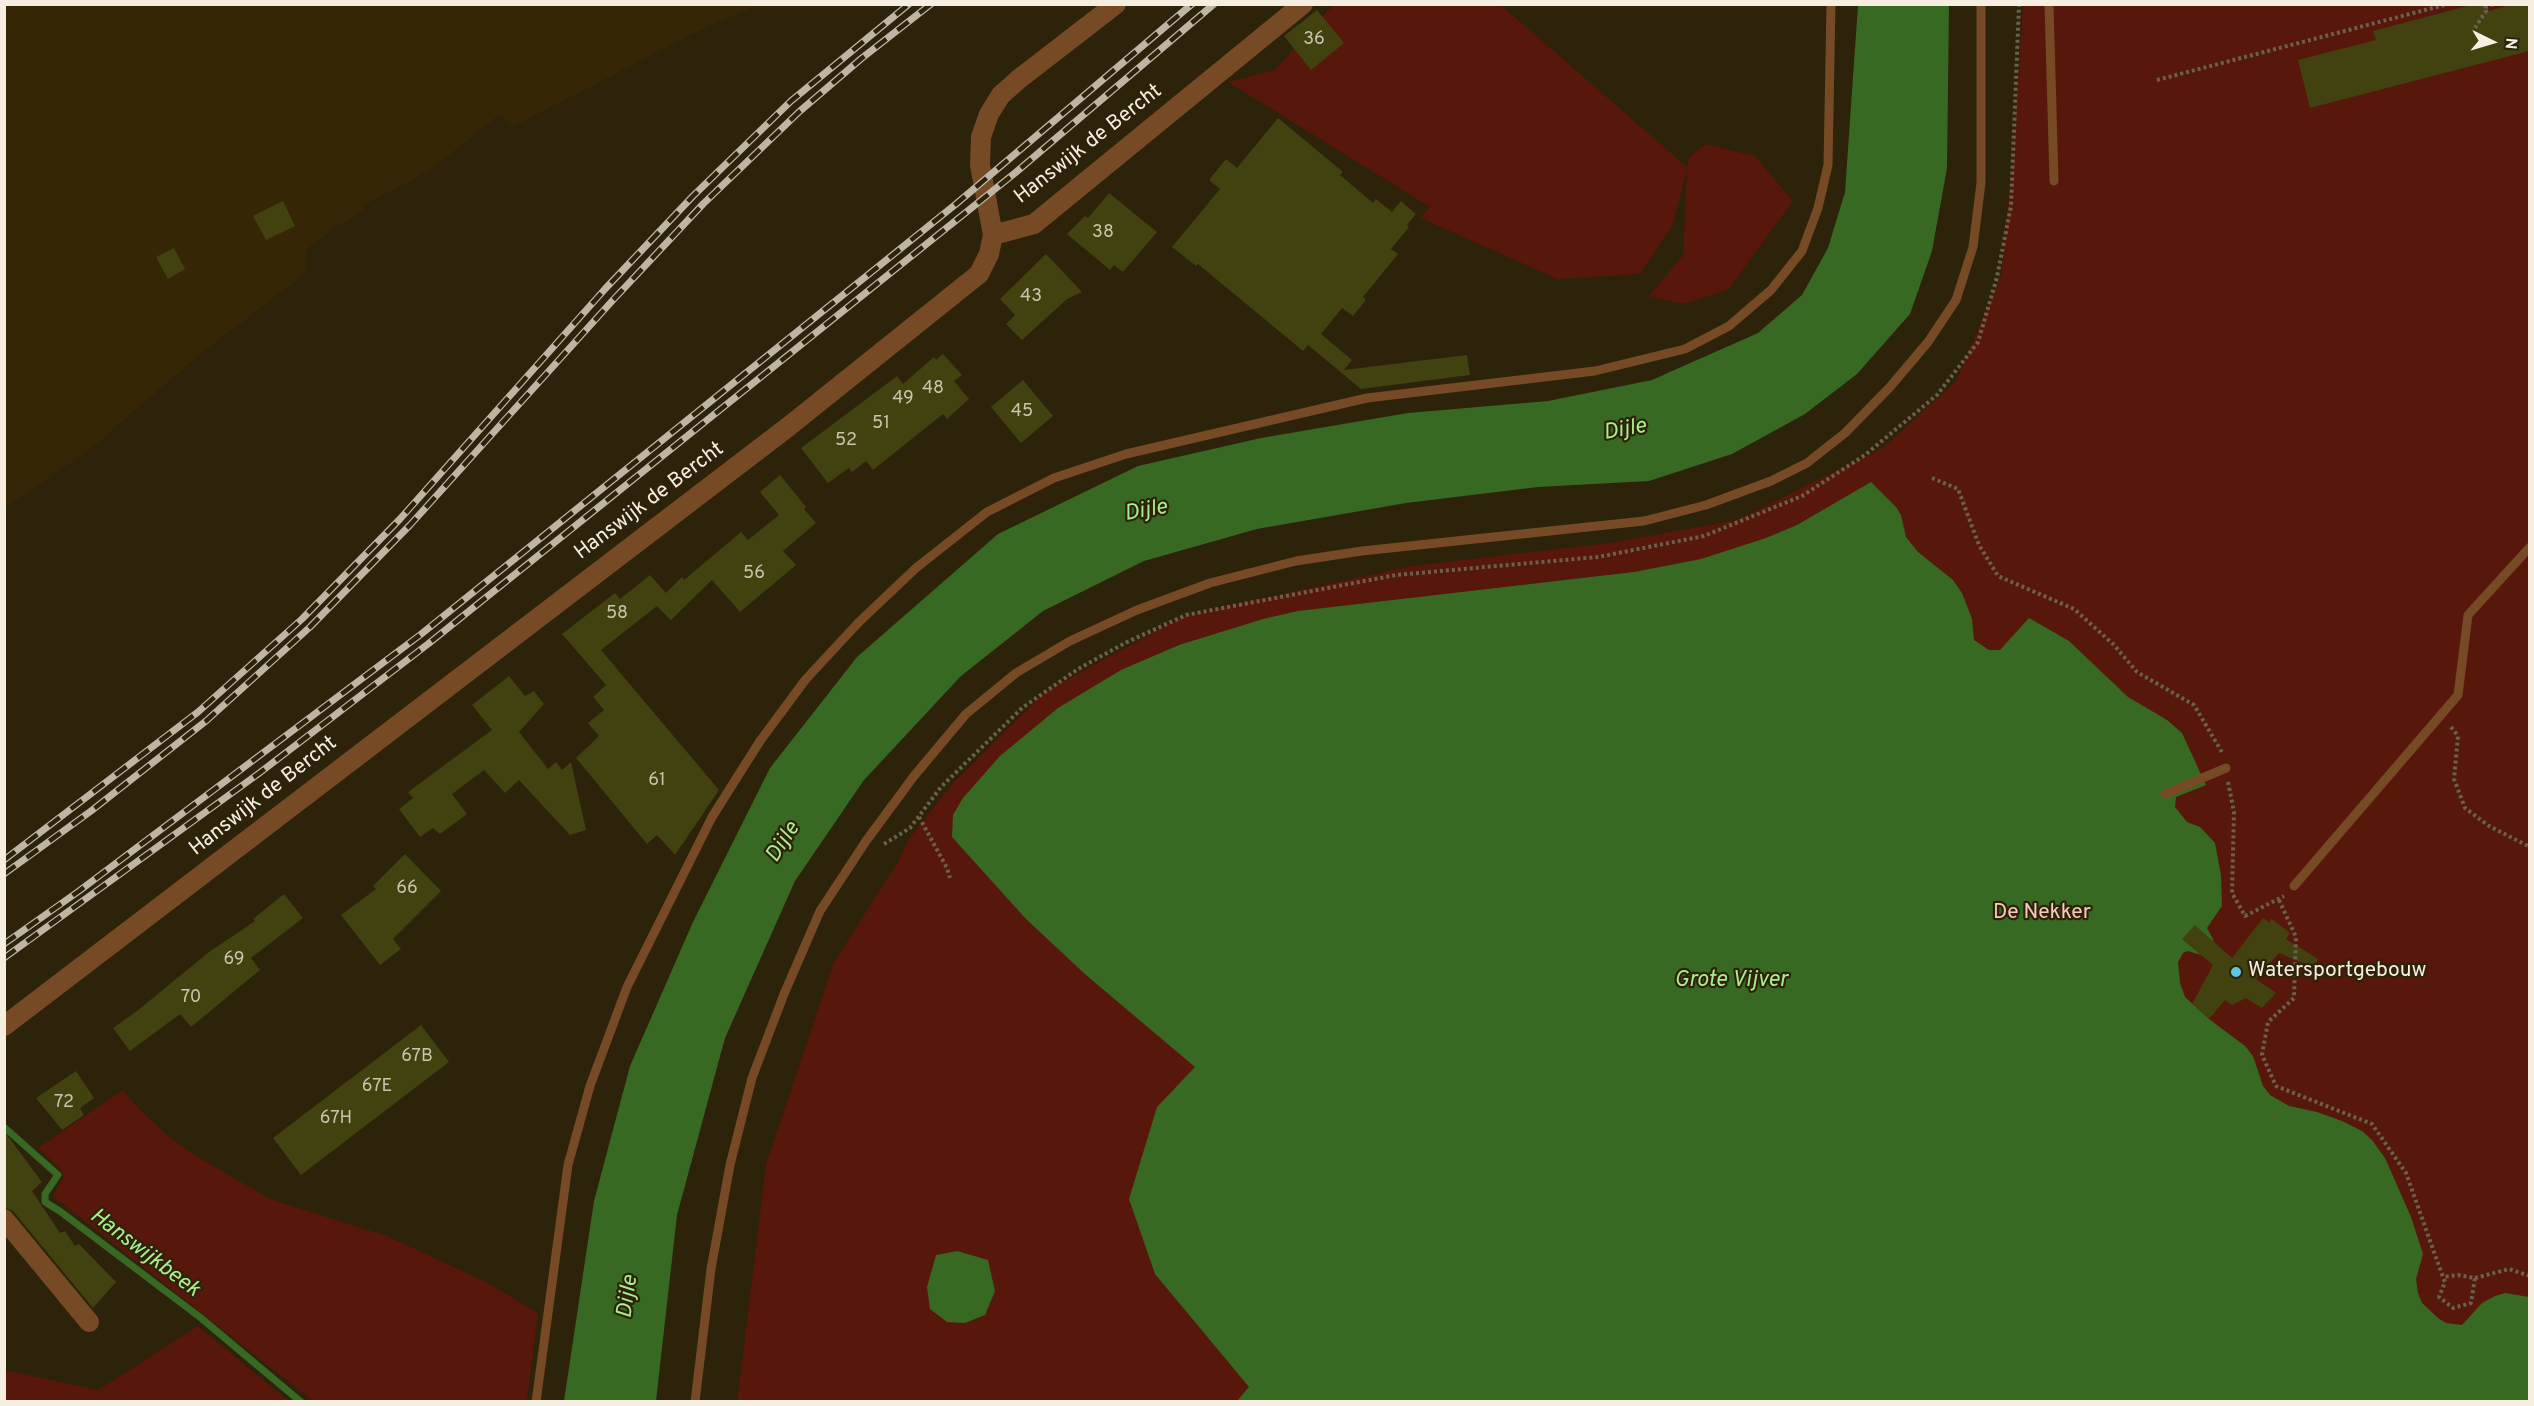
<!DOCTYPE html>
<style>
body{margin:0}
#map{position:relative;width:2534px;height:1406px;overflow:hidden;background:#2d220a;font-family:Overpass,sans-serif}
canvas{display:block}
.frame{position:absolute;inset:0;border:6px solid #f6efe1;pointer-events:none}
.north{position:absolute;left:2462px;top:12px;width:60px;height:60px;-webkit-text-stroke:4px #2d220a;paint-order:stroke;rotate:95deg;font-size:16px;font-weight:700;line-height:24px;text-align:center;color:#f6efe1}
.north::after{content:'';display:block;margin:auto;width:21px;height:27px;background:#f6efe1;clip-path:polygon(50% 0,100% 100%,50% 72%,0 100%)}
</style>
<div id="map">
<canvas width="2534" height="1406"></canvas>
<div class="frame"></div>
<div class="north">N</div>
</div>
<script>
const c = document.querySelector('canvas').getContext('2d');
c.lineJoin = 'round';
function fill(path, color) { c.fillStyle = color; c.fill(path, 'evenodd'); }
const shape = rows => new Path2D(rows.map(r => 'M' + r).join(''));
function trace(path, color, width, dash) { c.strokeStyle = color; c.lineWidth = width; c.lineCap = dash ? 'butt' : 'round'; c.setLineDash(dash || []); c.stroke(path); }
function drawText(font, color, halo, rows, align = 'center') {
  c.font = font + ' Overpass,sans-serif'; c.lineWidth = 4.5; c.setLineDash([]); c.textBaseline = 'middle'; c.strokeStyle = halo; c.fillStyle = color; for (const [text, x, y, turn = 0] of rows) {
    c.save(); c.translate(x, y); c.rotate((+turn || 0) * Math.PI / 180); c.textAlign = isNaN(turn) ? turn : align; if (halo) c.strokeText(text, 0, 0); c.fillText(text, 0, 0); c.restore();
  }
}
fill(shape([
 [5,5,758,5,709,26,512,127,499,115,429,171,362,206,364,211,335,227,306,250,306,273,203,352,88,451,5,507]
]), '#352706');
fill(shape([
 [1333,5,1501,5,1687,167,1689,157,1706,144,1755,156,1793,201,1728,290,1683,304,1649,296,1683,255,1687,171,1672,226,1640,274,1557,279,1421,218,1430,207,1228,82,1275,70],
 [2023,5,2529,5,2529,1401,737,1402,766,1165,834,962,898,862,908,840,953,783,1046,691,1186,615,1412,566,1609,543,1737,520,1883,448,1956,381,2001,275,2012,168],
 [123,1090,140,1110,168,1136,193,1154,270,1199,387,1236,486,1282,538,1313,527,1401,313,1401,54,1197,54,1193,63,1178,62,1171,38,1148],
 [198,1326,289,1401,5,1401,5,1373,9,1371,98,1390]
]), '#57170a');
fill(shape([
 [1858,5,1949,5,1947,168,1932,251,1910,314,1857,374,1805,414,1732,454,1649,481,1538,487,1406,503,1257,529,1144,561,1043,611,961,676,864,780,795,881,725,1038,677,1215,656,1401,564,1401,594,1201,630,1066,693,922,770,768,857,657,998,534,1138,466,1261,438,1408,413,1548,401,1652,380,1758,333,1802,295,1828,248,1845,192],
 [1871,482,1896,507,1901,515,1906,537,1918,552,1953,580,1962,593,1972,619,1974,640,1989,650,2000,650,2029,618,2069,641,2128,697,2167,720,2182,733,2206,785,2176,797,2175,807,2187,822,2200,827,2215,843,2221,875,2222,906,2207,928,2214,941,2183,939,2201,955,2188,951,2183,953,2178,962,2180,983,2185,997,2209,1019,2245,1046,2253,1056,2263,1086,2270,1095,2289,1106,2317,1112,2342,1121,2362,1131,2372,1140,2385,1158,2411,1217,2423,1254,2416,1279,2418,1293,2422,1303,2438,1318,2446,1323,2462,1325,2482,1303,2495,1296,2505,1293,2529,1297,2529,1401,1237,1401,1249,1387,1155,1274,1129,1199,1157,1107,1195,1067,1086,975,1026,919,952,837,953,815,963,798,1000,756,1058,708,1121,670,1179,645,1263,619,1298,611,1634,572,1701,559,1766,538,1797,525],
 [957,1251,988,1260,995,1291,985,1315,965,1323,947,1322,930,1309,927,1287,936,1255]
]), '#386922');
trace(shape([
 [4,1127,58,1175,45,1194,45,1202,61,1212,201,1318,301,1402]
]), '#386922', 7);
fill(shape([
 [2475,4,2487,4,2489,11,2513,4,2529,4,2529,51,2310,108,2298,60,2376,40,2373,31],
 [1317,10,1344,43,1311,70,1284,36],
 [1278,118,1343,172,1340,175,1373,203,1376,199,1392,212,1401,201,1416,214,1407,225,1409,227,1391,249,1398,254,1363,297,1366,300,1353,316,1342,308,1321,334,1352,360,1344,370,1467,355,1470,375,1361,389,1308,345,1303,351,1198,264,1196,266,1172,247,1220,189,1209,180,1226,159,1237,168],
 [1109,193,1157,232,1123,272,1114,265,1110,270,1067,234,1085,216,1088,218],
 [283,201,295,226,266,240,253,216],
 [174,248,185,269,168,279,156,257],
 [1046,254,1082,292,1067,299,1022,340,1006,324,1015,315,1000,299],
 [943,354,962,375,954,381,969,399,947,419,943,414,873,470,866,461,852,472,849,468,828,483,801,448,897,376,903,384,934,357,936,360],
 [1023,380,1053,416,1021,443,991,407],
 [780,475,806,507,804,509,816,523,783,551,796,565,740,612,712,580,671,620,657,606,601,650,719,790,675,855,657,835,647,844,576,758,599,736,588,723,604,710,593,697,606,685,562,634,615,593,620,599,650,575,666,593,682,577,684,580,741,532,748,540,779,515,760,492],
 [509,676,525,696,534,691,544,704,519,732,548,769,556,762,562,770,571,762,586,830,570,835,519,780,505,793,484,770,452,794,467,814,440,834,433,828,420,837,399,809,413,798,408,792,492,730,472,705],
 [405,854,441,891,393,939,401,949,380,965,341,915,376,889,373,886],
 [284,894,303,918,251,958,260,970,191,1027,180,1014,130,1051,113,1028,137,1011,209,952,255,921,253,919],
 [2263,918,2269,922,2272,919,2290,933,2286,939,2318,959,2314,968,2279,953,2256,979,2276,993,2262,1008,2246,998,2232,1005,2225,1000,2209,1019,2192,1004,2213,965,2182,939,2195,925,2232,958],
 [421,1025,449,1062,301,1175,273,1138],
 [76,1071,94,1098,80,1108,84,1115,62,1130,36,1098],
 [4,1131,42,1182,32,1191,60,1233,65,1231,75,1246,79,1244,116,1282,93,1308,13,1211,4,1207]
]), '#414210');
trace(shape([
 [2475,28,2486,11,2485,7,2494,4],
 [2157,80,2448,4],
 [1932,478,1958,489,1979,545,1998,576,2074,609,2113,644,2137,672,2194,705,2223,754],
 [2451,727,2458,736,2454,779,2465,808,2489,826,2530,847],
 [2228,782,2234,812,2232,893,2245,916,2284,896],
 [919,817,947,868,950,878],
 [884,844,910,828,941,787,1022,708,1078,669,1125,643,1186,615,1396,575,1598,557,1704,536,1802,496,1865,455,1937,395,1978,342,1997,277,2011,206,2019,4],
 [2279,900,2296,937,2294,998,2268,1022,2262,1055,2276,1086,2372,1124,2406,1173,2429,1238,2443,1277,2445,1282,2439,1297,2453,1308,2471,1303,2475,1278,2458,1275,2443,1277],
 [2475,1278,2509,1269,2530,1276]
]), '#6a604b', 4, [3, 3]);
trace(shape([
 [2049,4,2054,181],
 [2165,794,2226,768],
 [2294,886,2458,695,2468,615,2530,547],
 [536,1402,568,1165,590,1086,627,987,712,817,760,741,806,679,859,622,916,568,987,512,1054,478,1126,454,1367,398,1595,371,1685,349,1729,326,1771,290,1802,251,1818,208,1828,165,1831,4],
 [695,1402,711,1269,730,1165,752,1078,784,994,820,911,866,841,914,776,966,714,1016,673,1070,641,1137,610,1210,583,1296,561,1362,551,1644,521,1706,505,1771,481,1807,463,1845,433,1890,387,1928,342,1956,300,1973,247,1981,183,1981,4]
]), '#764a25', 9);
trace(shape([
 [993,235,1034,224,1303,4],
 [4,1026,788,427,979,274,989,254,993,235,980,165,981,137,989,114,1001,95,1019,79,1116,4],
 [4,1219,89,1322]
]), '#764a25', 20);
const rail = shape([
 [4,860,198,712,302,619,400,519,605,289,693,196,791,101,909,4],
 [4,874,91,811,206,721,310,627,410,525,613,300,703,204,800,111,862,58,931,4],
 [4,944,79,891,420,635,956,204,1192,4],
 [4,958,258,774,428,644,1015,173,1214,4]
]);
trace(rail, '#beb6a5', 7);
trace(rail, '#2d220a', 4.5, [14]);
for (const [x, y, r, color] of [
 [2236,972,6,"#57c9e3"]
]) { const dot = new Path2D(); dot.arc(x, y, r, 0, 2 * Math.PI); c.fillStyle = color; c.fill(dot); trace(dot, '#2d220a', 2); }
drawText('18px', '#c9c4ad', null, [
 ["36",1314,40],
 ["38",1103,233],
 ["43",1031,297],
 ["48",933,389],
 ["49",903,399],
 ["45",1022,412],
 ["51",881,424],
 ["52",846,441],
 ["56",754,574],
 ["58",617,614],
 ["61",657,781],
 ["66",407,889],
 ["69",234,960],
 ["70",191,998],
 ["67B",417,1057],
 ["67E",377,1087],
 ["72",64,1103],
 ["67H",336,1119]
]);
drawText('21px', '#f6efe1', '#2d220a', [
 ["Hanswijk de Bercht",1089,145,-38],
 ["Hanswijk de Bercht",650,502,-37],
 ["Hanswijk de Bercht",264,797,-38]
]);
drawText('21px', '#fccbc0', '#2d220a', [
 ["De Nekker",2042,914]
]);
drawText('21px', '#f6efe1', '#2d220a', [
 ["Watersportgebouw",2248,972]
], 'left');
drawText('italic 22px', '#a9ef8e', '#2d220a', [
 ["Dijle",1625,431,-10],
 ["Dijle",1146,512,-10],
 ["Dijle",784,843,-57],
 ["Grote Vijver",1731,982],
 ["Hanswijkbeek",144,1254,37],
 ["Dijle",629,1297,-82]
]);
</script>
